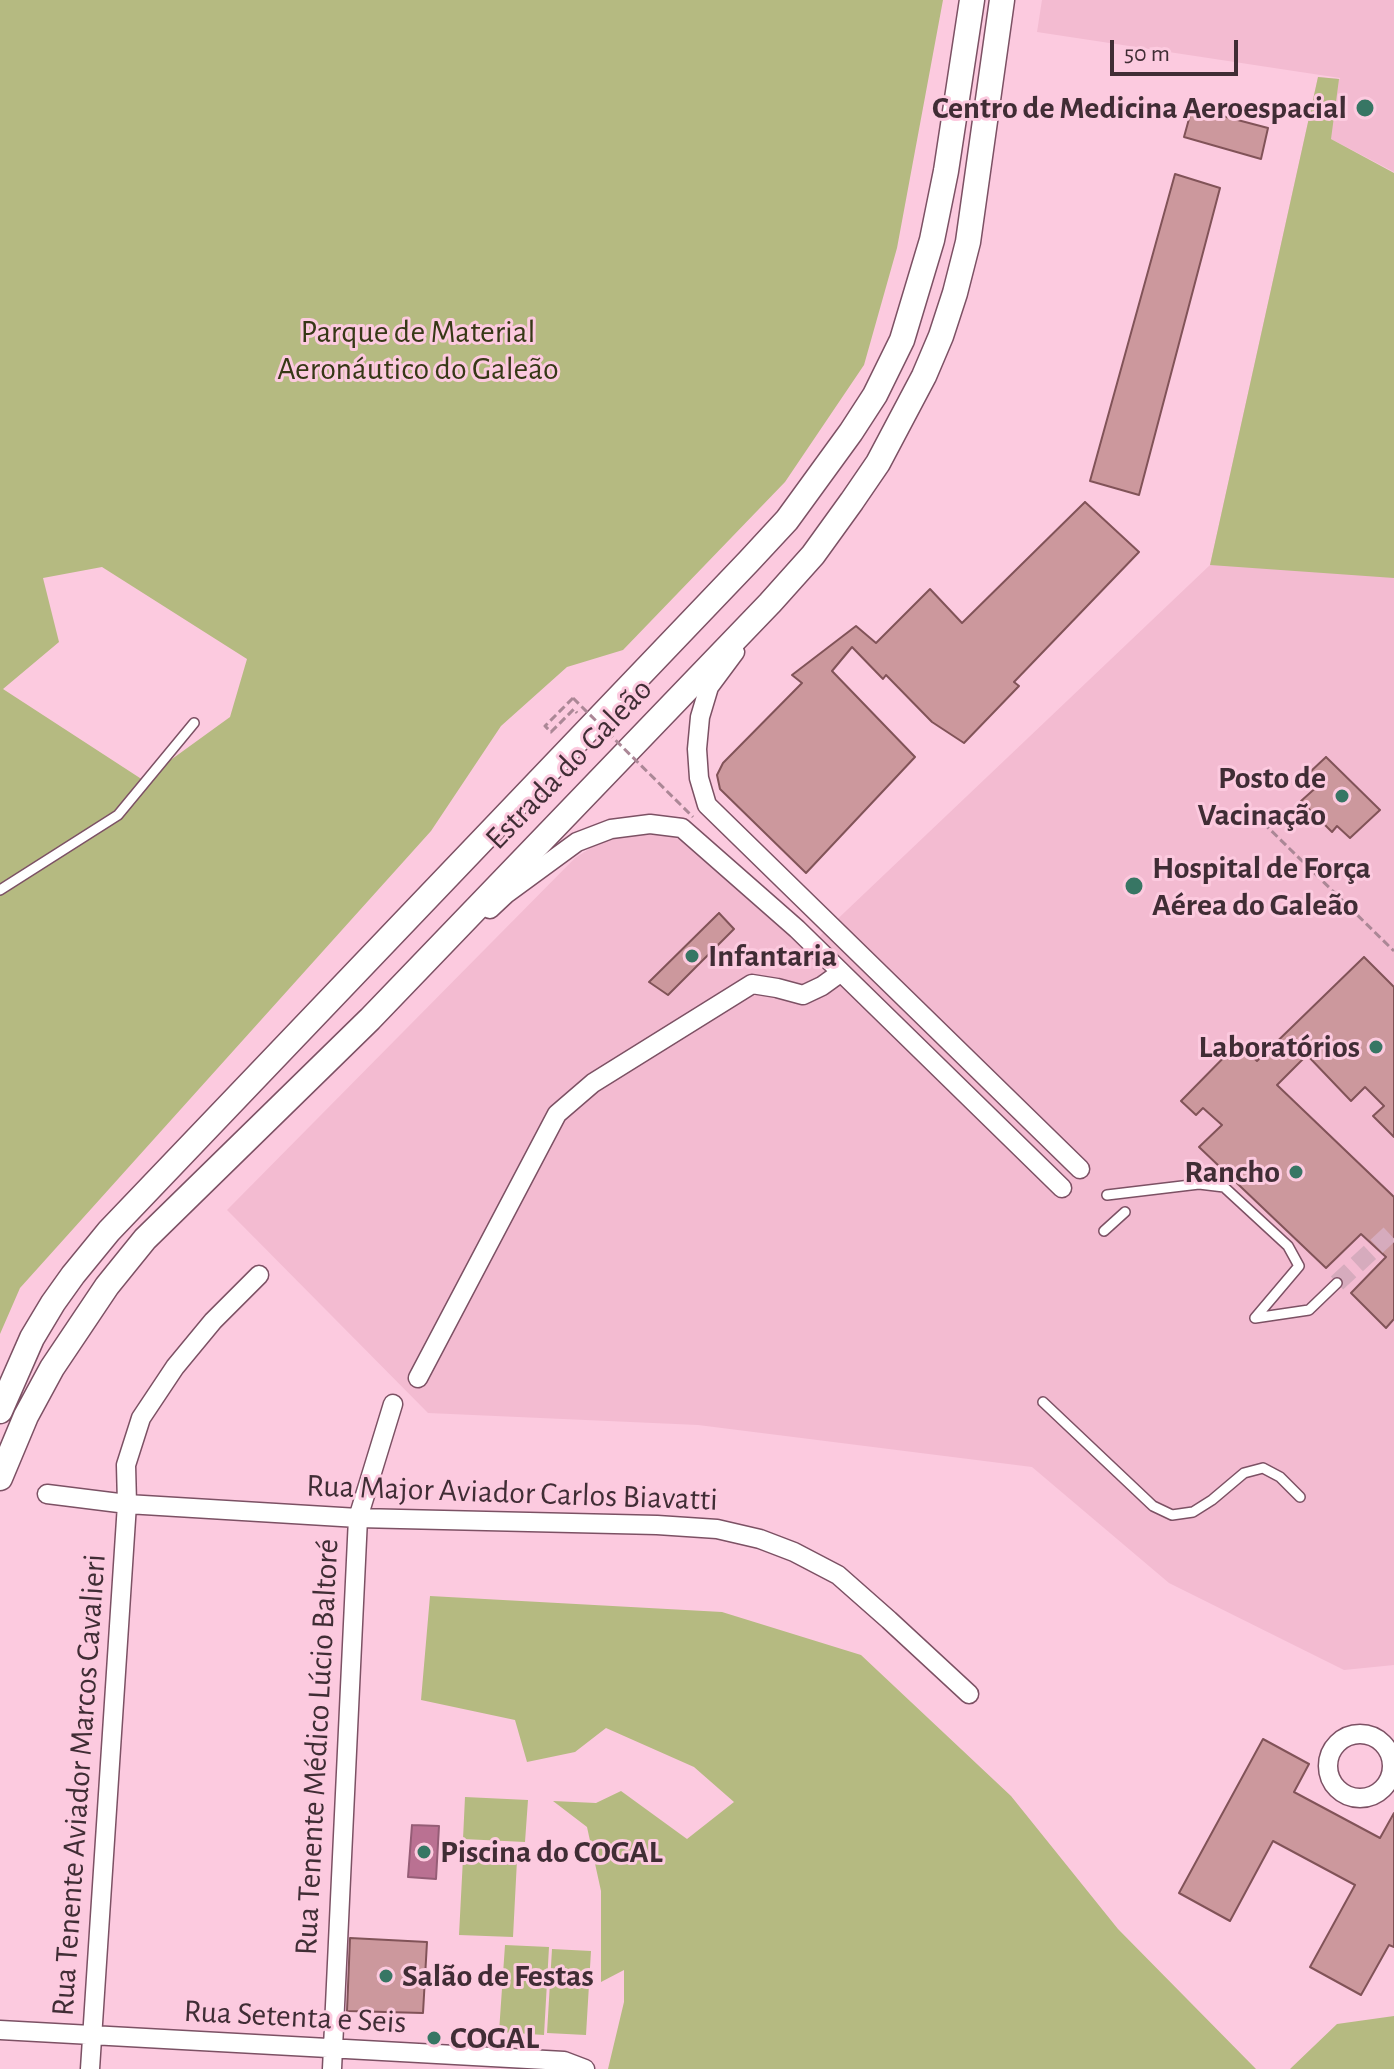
<!DOCTYPE html>
<meta charset="utf-8">
<style>
body{margin:0}
#map{position:relative;width:1394px;height:2069px;overflow:hidden;background:#fccadf;font-family:"Alegreya Sans",sans-serif}
canvas{display:block}
.scale{position:absolute;left:1110px;top:40px;width:128px;height:36px;box-sizing:border-box;border:4px solid #402d35;border-top:0;padding-left:10px;font-size:24px;line-height:28px;white-space:nowrap;color:#402d35;-webkit-text-stroke:6px #fccadf;paint-order:stroke}
</style>
<div id="map">
<canvas width="1394" height="2069"></canvas>
<div class="scale">50 m</div>
</div>
<script>
const c = document.querySelector('canvas').getContext('2d');
c.lineJoin = 'round';
function fill(path, color) { c.fillStyle = color; c.fill(path, 'evenodd'); }
const shape = rows => new Path2D(rows.map(r => 'M' + r).join(''));
function trace(path, color, width, dash) { c.strokeStyle = color; c.lineWidth = width; c.lineCap = dash ? 'butt' : 'round'; c.setLineDash(dash || []); c.stroke(path); }
function drawText(font, color, halo, rows, align = 'center') {
  c.font = font + ' "Alegreya Sans",sans-serif'; c.lineWidth = 6; c.setLineDash([]); c.textBaseline = 'middle'; c.strokeStyle = halo; c.fillStyle = color; for (const [text, x, y, turn = 0] of rows) {
    c.save(); c.translate(x, y); c.rotate((+turn || 0) * Math.PI / 180); c.textAlign = isNaN(turn) ? turn : align; if (halo) c.strokeText(text, 0, 0); c.fillText(text, 0, 0); c.restore();
  }
}
fill(shape([
 [1042,0,1394,0,1394,172,1331,139,1331,132,1329,140,1394,174,1394,1665,1344,1670,1169,1583,1032,1467,698,1425,428,1413,227,1210,575,858,606,838,645,831,679,837,806,949,1210,565,1318,77,1340,79,1340,78,1037,32]
]), '#f3bbd1');
fill(shape([
 [0,0,943,0,897,248,864,365,785,482,623,650,567,667,501,726,431,831,20,1288,0,1334],
 [102,567,247,659,230,717,143,780,3,689,59,642,43,578],
 [1318,77,1339,79,1331,139,1394,173,1394,578,1210,565],
 [430,1596,722,1612,861,1655,1011,1796,1118,1929,1256,2069,608,2069,624,2002,624,1970,601,1982,601,1891,587,1827,553,1801,596,1803,621,1791,687,1839,734,1802,694,1767,606,1728,575,1752,527,1762,515,1720,421,1700],
 [465,1797,528,1800,525,1842,463,1839],
 [463,1858,517,1860,513,1937,459,1935],
 [505,1945,549,1947,544,2035,499,2032],
 [552,1949,591,1951,586,2035,547,2033],
 [1394,2016,1394,2069,1290,2069,1337,2024]
]), '#b5ba81');
const water = shape([
 [412,1825,439,1826,436,1879,408,1877,412,1825]
]);
fill(water, '#ba7192');
trace(water, '#955d76', 2);
const building = shape([
 [1192,108,1268,128,1261,159,1184,137,1192,108],
 [1175,174,1220,188,1139,495,1090,481,1175,174],
 [1085,502,1139,552,1014,682,1019,686,964,743,932,722,886,675,883,679,852,647,832,671,915,757,806,873,720,789,717,775,723,763,802,683,792,675,856,626,876,643,930,589,962,623,1085,502],
 [1326,757,1380,810,1350,838,1337,826,1332,832,1301,801,1320,784,1309,773,1326,757],
 [719,913,734,929,668,995,649,982,719,913],
 [1364,957,1394,987,1394,1137,1373,1116,1384,1106,1365,1087,1351,1101,1307,1055,1277,1085,1394,1197,1394,1319,1386,1328,1351,1293,1386,1257,1361,1234,1326,1268,1199,1147,1222,1125,1203,1108,1196,1115,1181,1101,1238,1043,1257,1061,1364,957],
 [1263,1739,1309,1764,1294,1792,1380,1838,1394,1813,1394,1947,1389,1945,1361,1995,1310,1967,1355,1885,1273,1841,1230,1921,1179,1893,1263,1739],
 [350,1938,427,1942,423,2013,347,2011,350,1938]
]);
fill(building, '#cc989d');
trace(building, '#815358', 2);
trace(shape([
 [1337,1283,1394,1230]
]), '#d6abbd', 18, [18, 9]);
const lane = shape([
 [0,890,118,815,194,723],
 [1107,1195,1199,1184,1224,1187,1288,1246,1299,1266,1255,1318],
 [1104,1231,1125,1212],
 [1255,1318,1309,1310,1337,1283],
 [1043,1402,1153,1506,1172,1515,1193,1512,1212,1500,1244,1473,1263,1468,1280,1477,1300,1497]
]);
const street = shape([
 [735,652,709,687,700,717,697,749,699,778,707,805,1080,1169],
 [490,909,506,894,577,842,611,829,650,824,682,828,797,929,1062,1188],
 [418,1378,557,1114,593,1083,752,984,777,988,803,995,822,986,840,973],
 [47,1494,127,1504,358,1518,657,1525,717,1529,760,1539,794,1552,838,1575,889,1620,969,1694],
 '1328 1766a32 32 0 1 1 64 0a32 32 0 1 1-64 0Z',
 [0,2030,564,2061,585,2069],
 [90,2069,127,1504,126,1465,141,1418,175,1367,213,1321,259,1275],
 [332,2069,358,1518,393,1404]
]);
const secondary = shape([
 [0,1411,32,1338,53,1303,73,1275,109,1231,749,561,787,520,851,432,875,395,902,340,932,240,946,171,972,0],
 [0,1478,26,1416,52,1368,107,1286,145,1239,370,1019,770,603,813,555,852,501,878,463,924,376,941,336,955,293,968,242,1002,0]
]);
trace(lane, '#7c5164', 12);
trace(street, '#7c5164', 21);
trace(secondary, '#7c5164', 27);
trace(shape([
 [573,698,545,726,551,732,574,709,577,713],
 [1246,806,1394,951]
]), '#ab8796', 3, [8, 4]);
trace(lane, '#fff', 9);
trace(street, '#fff', 18);
trace(secondary, '#fff', 24);
trace(shape([
 [573,698,693,817]
]), '#ab8796', 3, [8, 4]);
for (const [x, y, r, color] of [
 [1365,108,10,"#377664"],
 [1342,796,8,"#377664"],
 [1134,886,10,"#377664"],
 [692,956,8,"#377664"],
 [1376,1047,8,"#377664"],
 [1296,1172,8,"#377664"],
 [424,1852,8,"#377664"],
 [386,1976,8,"#377664"],
 [434,2038,8,"#377664"]
]) { const dot = new Path2D(); dot.arc(x, y, r, 0, 2 * Math.PI); c.fillStyle = color; c.fill(dot); trace(dot, '#fccadf', 3); }
drawText('bold 32px', '#402d35', '#fccadf', [
 ["Centro de Medicina Aeroespacial",1347,108,"right"],
 ["Posto de",1326,778,"right"],
 ["Vacinação",1326,815,"right"],
 ["Hospital de Força",1152,868],
 ["Aérea do Galeão",1152,905],
 ["Infantaria",708,956],
 ["Laboratórios",1360,1047,"right"],
 ["Rancho",1280,1172,"right"],
 ["Piscina do COGAL",440,1852],
 ["Salão de Festas",402,1976],
 ["COGAL",450,2038]
], 'left');
drawText('32px', '#363816', '#fccadf', [
 ["Parque de Material",418,332],
 ["Aeronáutico do Galeão",418,369]
]);
drawText('32px', '#402d35', '#fccadf', [
 ["Estrada do Galeão",569,764,-46],
 ["Rua Major Aviador Carlos Biavatti",512,1493,2],
 ["Rua Tenente Médico Lúcio Baltoré",317,1747,-87],
 ["Rua Tenente Aviador Marcos Cavalieri",79,1785,-86],
 ["Rua Setenta e Seis",295,2017,3]
]);
</script>
